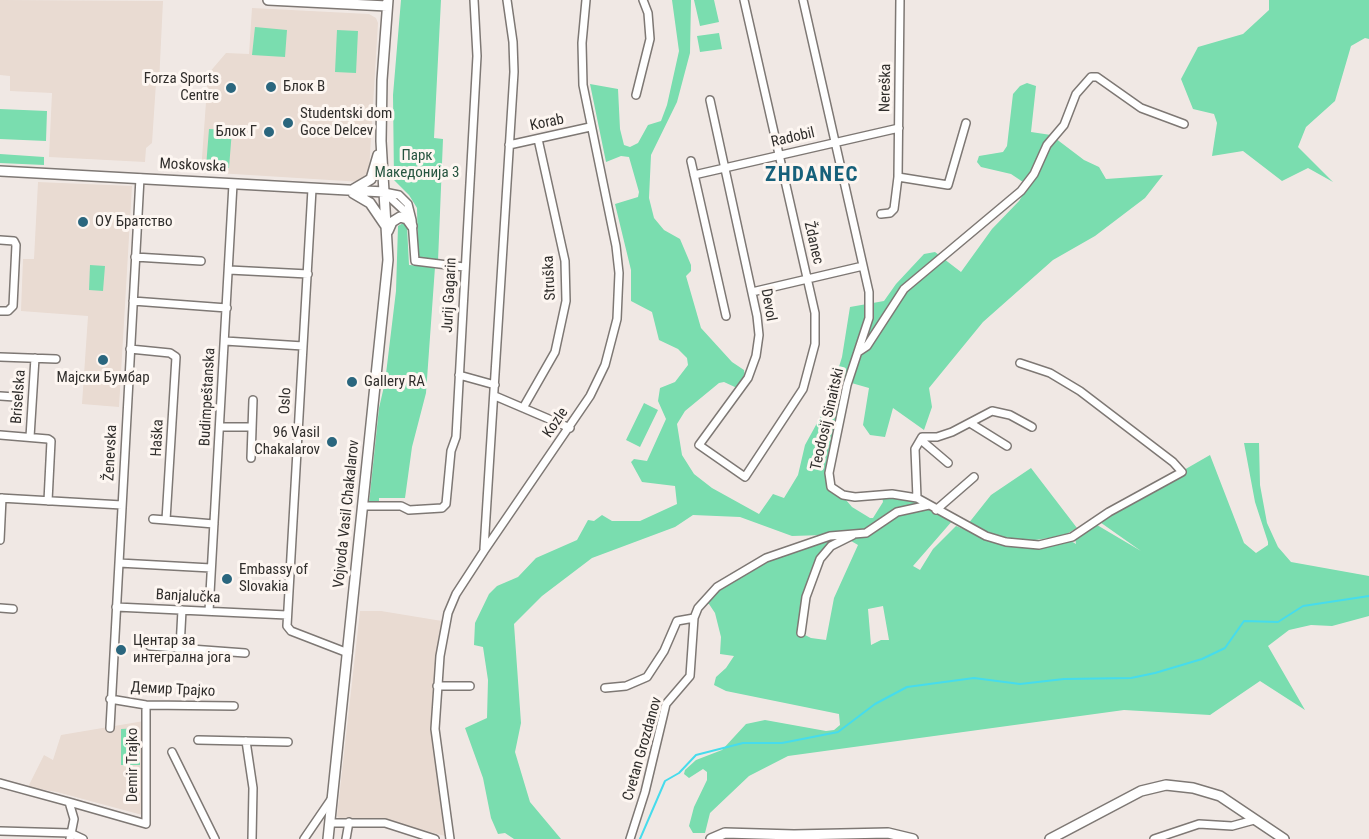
<!DOCTYPE html>
<meta charset="utf-8">
<style>
body{margin:0}
canvas{display:block;background:#f0e8e4}
</style>
<canvas width="1369" height="839"></canvas>
<script>
const c = document.querySelector('canvas').getContext('2d');
c.lineJoin = 'round';
function fill(path, color) { c.fillStyle = color; c.fill(path, 'evenodd'); }
const shape = rows => new Path2D(rows.map(r => 'M' + r).join(''));
function trace(path, color, width, dash) { c.strokeStyle = color; c.lineWidth = width; c.lineCap = dash ? 'butt' : 'round'; c.setLineDash(dash || []); c.stroke(path); }
function drawText(font, color, halo, rows, align = 'center') {
  c.font = font + ' "Roboto Condensed",sans-serif'; c.lineWidth = 6; c.setLineDash([]); c.textBaseline = 'middle'; c.strokeStyle = halo; c.fillStyle = color; for (const [text, x, y, turn = 0] of rows) {
    c.save(); c.translate(x, y); c.rotate((+turn || 0) * Math.PI / 180); c.textAlign = isNaN(turn) ? turn : align; if (halo) c.strokeText(text, 0, 0); c.fillText(text, 0, 0); c.restore();
  }
}
fill(shape([
 [0,0,163,1,159,83,156,83,152,143,146,148,145,162,49,157,52,93,10,91,10,76,0,75],
 [252,8,369,14,376,18,378,23,369,171,362,182,201,172,208,74,226,53,249,54],
 [38,182,132,186,119,407,82,404,88,316,21,311,23,259,34,259],
 [360,611,381,611,442,621,432,726,445,836,386,820,340,819,337,816],
 [144,721,146,816,57,792,28,787,44,755,53,760,61,735]
]), '#e9dbd2');
fill(shape([
 [401,0,441,0,434,138,443,139,438,261,421,260,418,257,417,208,409,195,394,180,393,95],
 [672,0,691,0,690,53,677,102,651,155,649,198,654,218,664,230,680,239,691,265,691,271,686,276,701,328,732,362,744,370,745,376,737,388,724,382,719,383,685,411,677,424,682,455,694,474,712,488,759,514,773,494,784,498,798,475,805,445,828,403,842,357,850,307,884,301,896,284,924,254,935,252,961,272,992,229,1019,201,1026,190,1023,182,1011,174,981,167,977,162,979,156,1003,152,1007,146,1013,94,1020,86,1027,83,1036,86,1031,132,1051,135,1084,160,1099,167,1106,179,1163,175,1145,198,1095,236,1053,260,983,322,929,388,932,407,924,430,893,408,885,437,870,435,863,425,869,388,848,382,828,479,852,507,870,518,873,518,883,502,882,496,917,498,953,520,913,566,920,570,933,549,956,526,998,543,1033,547,1071,541,1076,544,1075,538,1097,525,1141,551,1097,520,1210,455,1244,543,1256,553,1268,545,1268,542,1255,502,1244,443,1259,443,1260,485,1267,523,1278,547,1291,562,1369,576,1369,616,1332,626,1311,625,1289,630,1268,646,1305,710,1260,681,1210,715,1124,710,788,756,749,776,710,813,705,833,693,833,689,826,694,807,707,780,707,772,703,769,689,778,684,774,685,770,696,760,722,750,746,724,765,720,826,731,834,730,840,725,839,714,726,691,714,685,716,677,726,668,734,656,720,654,721,637,715,613,709,604,701,604,706,596,751,567,824,535,792,536,740,517,693,515,675,527,592,558,542,596,514,624,521,723,515,752,530,802,561,839,514,839,505,833,498,834,491,818,483,778,465,728,487,718,488,680,483,647,474,645,475,623,489,594,497,586,518,577,536,558,577,540,588,520,594,521,602,515,612,521,640,521,677,504,675,486,642,482,631,462,634,459,647,461,666,419,658,401,660,388,675,382,688,365,687,358,678,349,659,340,652,312,631,301,631,270,615,204,638,197,639,192,629,157,621,156,606,162,590,84,618,89,620,129,624,145,630,147,638,143,648,125,661,121,667,105,679,51],
 [846,538,858,545,834,598,826,640,811,638,801,633,816,566,836,543],
 [883,606,889,640,881,640,871,645,868,609],
 [694,0,714,0,719,22,700,26],
 [1269,0,1369,0,1369,39,1365,38,1351,46,1335,101,1306,127,1298,147,1333,182,1308,168,1282,181,1243,151,1212,156,1217,123,1214,114,1193,109,1181,79,1198,47,1243,34,1269,10],
 [255,27,287,30,285,57,252,55],
 [337,30,358,31,356,73,335,72],
 [719,33,722,49,700,52,697,36],
 [0,109,47,111,46,141,0,139],
 [209,129,232,130,229,168,206,167],
 [0,154,44,157,44,165,0,163],
 [403,223,407,227,409,265,435,267,426,393,412,447,405,498,379,498,379,503,369,503,379,408,385,382,396,291,398,226],
 [90,265,105,266,103,291,89,290],
 [644,403,658,410,640,447,626,440],
 [1031,468,1077,528,1063,536,1028,541,997,536,968,524,991,495],
 [139,728,140,765,121,765,121,729]
]), '#7addaf');
trace(shape([
 [640,839,665,781,679,773,696,755,743,743,782,743,838,732,875,704,907,687,974,678,1020,684,1064,679,1131,678,1155,673,1202,659,1225,648,1244,621,1278,622,1303,606,1369,596]
]), '#46dcec', 2);
const street = shape([
 [803,0,869,292,869,318,847,385,829,473,831,487,843,495,855,497,892,494,917,498,986,536,1006,542,1039,545,1072,537,1109,512,1182,472,1173,462,1080,391,1050,373,1020,363],
 [636,95,650,39,648,13,643,0],
 [710,100,757,316,759,335,756,356,748,378,699,445,745,477,803,389,815,344,815,313,744,0],
 [509,145,590,127],
 [691,161,726,316],
 [694,175,899,128],
 [898,177,948,185,966,123],
 [312,189,287,626,291,631,348,653],
 [384,192,399,195,408,204,412,220,415,261,464,267],
 [384,192,411,217],
 [881,214,890,213,894,209,898,177,900,0],
 [0,240,14,241,16,245,13,306,8,311,0,311],
 [135,257,201,261],
 [229,270,308,274],
 [752,292,863,266],
 [133,301,227,308],
 [225,341,303,346],
 [130,349,170,353,176,357,166,520,214,524],
 [858,352,867,346,904,289,1021,191,1034,174,1047,145,1064,125,1076,94,1091,77,1097,77,1141,108,1184,124],
 [0,357,56,359],
 [459,375,495,385],
 [0,396,15,397],
 [495,396,570,428],
 [523,408,555,352,566,301,565,261,538,139],
 [970,423,1007,446],
 [220,427,252,427],
 [0,435,48,439,51,441,48,501],
 [30,437,35,358],
 [921,440,948,463],
 [251,458,253,400],
 [0,498,122,505],
 [917,498,915,449,922,437,937,437,952,432,992,411,1010,415,1032,427],
 [363,506,401,506,409,510,442,508,446,504,451,451,456,437,477,56,474,0],
 [936,510,974,477],
 [153,519,166,520],
 [0,540,2,498],
 [484,549,514,72,513,42,507,0],
 [119,563,211,568],
 [116,607,287,615],
 [0,608,13,609],
 [209,611,233,184],
 [694,618,698,608,717,587,766,558,830,536,866,533,897,512,929,505],
 [801,633,806,597,820,559,831,546,853,535],
 [150,646,245,653],
 [180,648,182,610],
 [437,686,470,686],
 [605,688,626,686,647,677,664,651,677,621,694,618,690,676,666,704,645,792,630,839],
 [110,699,146,705,234,706],
 [110,728,140,178],
 [198,740,288,742],
 [246,741,253,788,252,839],
 [172,752,215,839],
 [0,783,69,802,74,819,70,839],
 [69,802,146,824,146,705],
 [331,823,385,823,435,839],
 [0,831,70,833,83,839],
 [304,839,332,798],
 [346,839,349,822],
 [450,839,435,729,440,656,448,613,456,594,484,551,590,396,605,365,617,319,619,273,616,246,583,85,582,43,586,0],
 [1154,839,1199,824,1232,826,1254,820]
]);
const secondary = shape([
 [268,0,387,6],
 [0,171,384,192],
 [354,189,371,179,378,155],
 [353,193,370,203,385,225],
 [388,231,392,222,400,217,407,219,412,226],
 [328,839,388,260,381,141,382,80,388,0],
 [711,839,725,833,794,835,888,833,913,839],
 [1050,839,1141,791,1166,785,1193,788,1220,796,1284,839]
]);
trace(street, '#7e7874', 10);
trace(secondary, '#7e7874', 12);
trace(street, '#fff', 7);
trace(secondary, '#fff', 9);
for (const [x, y, r, color] of [
 [271,87,6,"#2a667e"],
 [231,88,6,"#2a667e"],
 [288,123,6,"#2a667e"],
 [269,132,6,"#2a667e"],
 [83,222,6,"#2a667e"],
 [103,360,6,"#2a667e"],
 [352,382,6,"#2a667e"],
 [332,442,6,"#2a667e"],
 [227,579,6,"#2a667e"],
 [121,650,6,"#2a667e"]
]) { const dot = new Path2D(); dot.arc(x, y, r, 0, 2 * Math.PI); c.fillStyle = color; c.fill(dot); trace(dot, '#fdf6f1', 2); }
drawText('15px', '#302e2c', '#fdf6f1', [
 ["Forza Sports",219,79,"right"],
 ["Centre",219,96,"right"],
 ["Блок В",283,87],
 ["Studentski dom",300,114],
 ["Goce Delcev",300,131],
 ["Блок Г",257,132,"right"],
 ["ОУ Братство",95,222],
 ["Мајски Бумбар",103,378,"center"],
 ["Gallery RA",364,382],
 ["96 Vasil",320,433,"right"],
 ["Chakalarov",320,450,"right"],
 ["Embassy of",239,570],
 ["Slovakia",239,587],
 ["Центар за",133,641],
 ["интегрална јога",133,658]
], 'left');
drawText('15px', '#302e2c', '#fdf6f1', [
 ["Nereška",886,88,-89],
 ["Korab",547,123,-12],
 ["Radobil",793,138,-13],
 ["Moskovska",193,166,3],
 ["Ždanec",813,243,77],
 ["Struška",550,278,-93],
 ["Jurij Gagarin",450,295,-87],
 ["Devol",768,305,80],
 ["Briselska",19,397,-86],
 ["Budimpeštanska",208,397,-87],
 ["Oslo",286,401,-87],
 ["Teodosij Sinaitski",828,419,-77],
 ["Kozle",556,423,-56],
 ["Haška",158,438,-87],
 ["Ženevska",111,453,-87],
 ["Vojvoda Vasil Chakalarov",347,514,-84],
 ["Banjalučka",188,597,3],
 ["Демир Трајко",173,690,3],
 ["Cvetan Grozdanov",643,749,-74],
 ["Demir Trajko",133,765,-90]
]);
drawText('15px', '#275540', '#fdf6f1', [
 ["Парк",417,156],
 ["Македонија 3",417,173]
]);
c.letterSpacing = '1.5px';
drawText('bold 21px', '#16607a', '#fdf6f1', [
 ["ZHDANEC",812,176]
]);
c.letterSpacing = '0px';
</script>
